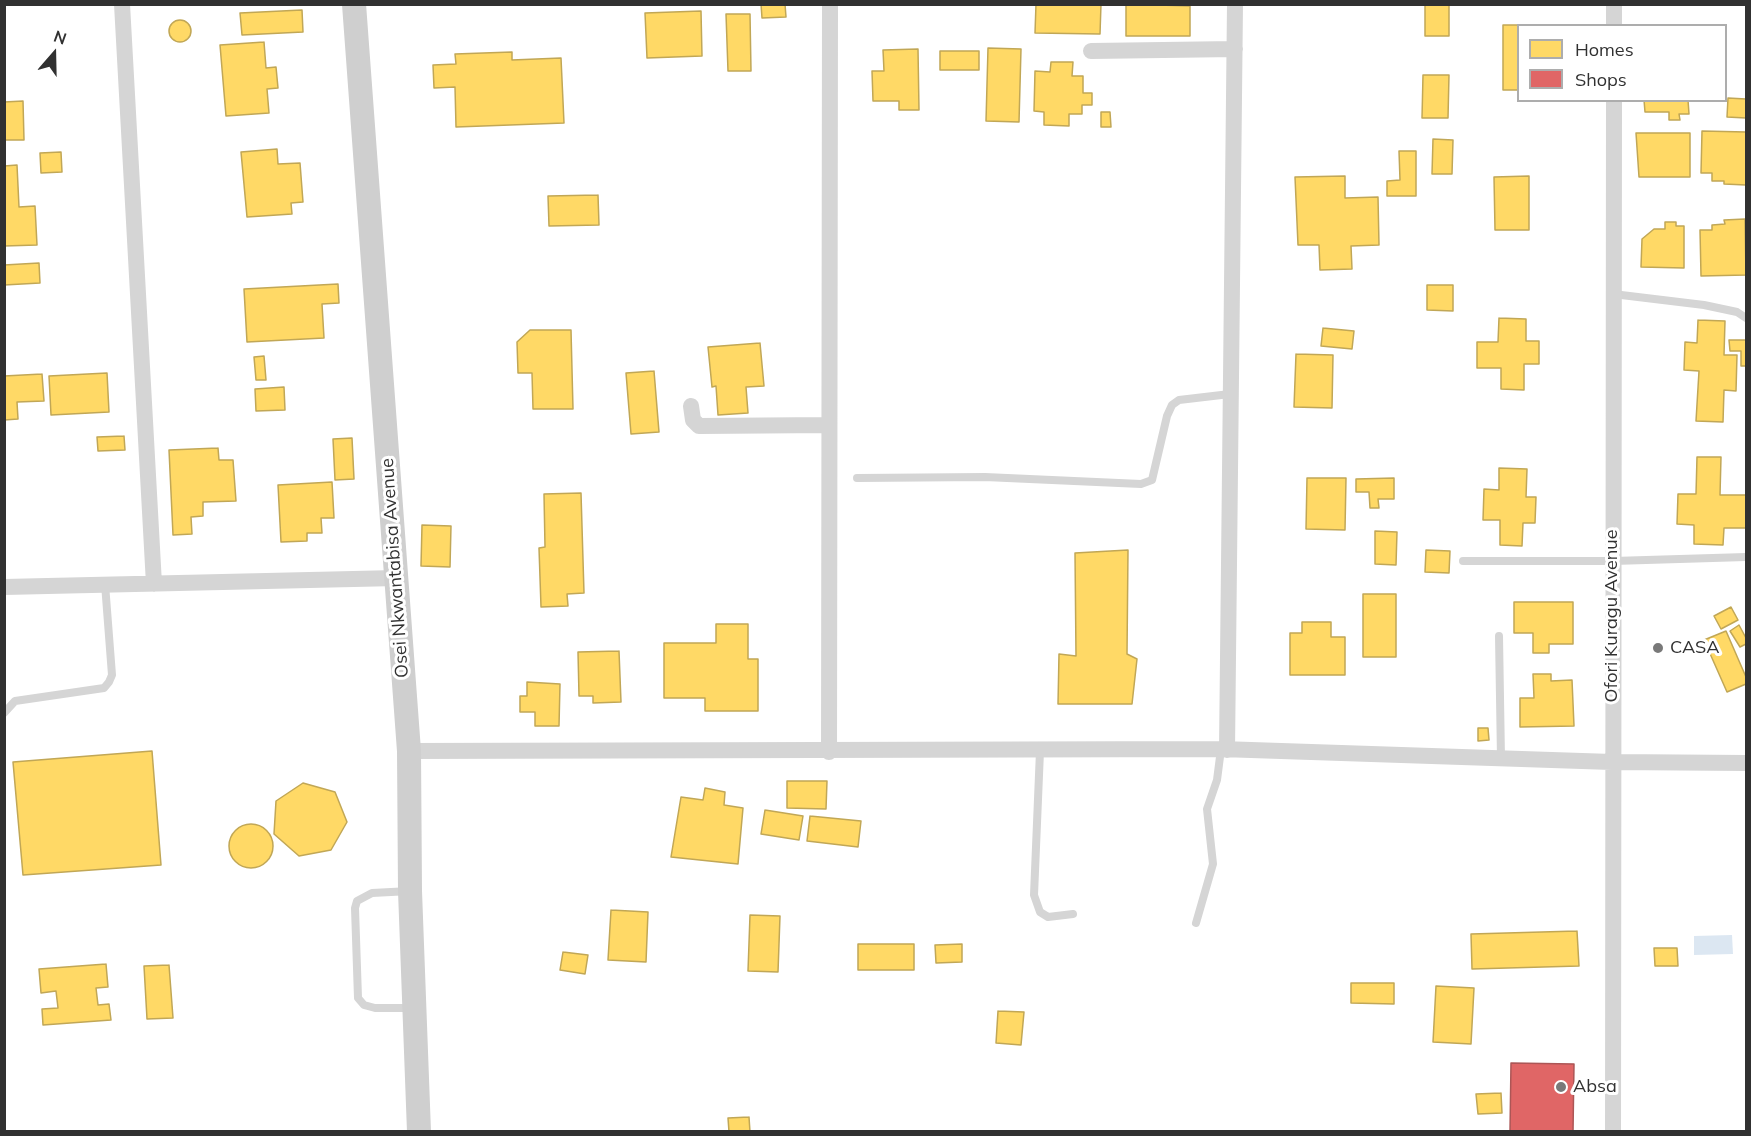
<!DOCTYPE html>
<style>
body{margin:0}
#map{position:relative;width:1751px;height:1136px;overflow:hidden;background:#fff;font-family:Mulish,sans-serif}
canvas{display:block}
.frame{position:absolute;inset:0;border:6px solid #313131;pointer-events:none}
.legend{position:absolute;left:1517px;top:24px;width:210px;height:78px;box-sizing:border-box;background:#fff;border:2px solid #adadad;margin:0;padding:8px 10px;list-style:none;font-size:18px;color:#313131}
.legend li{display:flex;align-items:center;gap:12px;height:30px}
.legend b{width:30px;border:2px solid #adadad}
.north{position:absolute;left:24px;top:24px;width:60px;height:60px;-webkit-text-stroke:4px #fff;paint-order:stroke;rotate:20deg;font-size:16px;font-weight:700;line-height:24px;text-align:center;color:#313131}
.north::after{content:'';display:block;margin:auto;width:21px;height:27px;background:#313131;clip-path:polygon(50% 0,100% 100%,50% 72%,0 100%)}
</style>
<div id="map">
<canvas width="1751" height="1136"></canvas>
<div class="frame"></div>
<ul class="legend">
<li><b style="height:16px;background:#ffd966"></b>Homes</li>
<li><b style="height:16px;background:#e06666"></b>Shops</li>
</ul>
<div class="north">N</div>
</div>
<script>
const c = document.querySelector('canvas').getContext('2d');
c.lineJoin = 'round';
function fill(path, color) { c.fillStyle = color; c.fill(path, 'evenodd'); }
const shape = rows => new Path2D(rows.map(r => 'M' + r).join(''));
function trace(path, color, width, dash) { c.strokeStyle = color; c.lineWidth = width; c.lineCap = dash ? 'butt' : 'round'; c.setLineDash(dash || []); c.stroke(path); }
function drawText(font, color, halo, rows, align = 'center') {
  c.font = font + ' Mulish,sans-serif'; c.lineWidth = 6; c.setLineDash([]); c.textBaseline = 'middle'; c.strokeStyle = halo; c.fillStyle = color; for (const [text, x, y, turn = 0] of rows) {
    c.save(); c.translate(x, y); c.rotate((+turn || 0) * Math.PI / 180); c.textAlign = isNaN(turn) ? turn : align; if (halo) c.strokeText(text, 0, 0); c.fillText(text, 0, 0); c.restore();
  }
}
fill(shape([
 [1732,935,1733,954,1694,955,1694,936]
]), '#dce7f2');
const homes = shape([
 [761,4,785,4,786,17,762,18,761,4],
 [1036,4,1101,4,1100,34,1035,33,1036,4],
 [1126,4,1190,6,1190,36,1126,36,1126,4],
 [1425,4,1449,4,1449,36,1425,36,1425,4],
 [302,10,303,32,242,35,240,13,302,10],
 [701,11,702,56,647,58,645,13,701,11],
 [726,14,750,14,751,71,728,71,726,14],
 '169 31a11 11 0 1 1 22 0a11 11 0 1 1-22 0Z',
 [1503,25,1537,25,1518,26,1518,90,1503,90,1503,25],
 [264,42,266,68,276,67,278,88,267,89,269,113,226,116,220,45,264,42],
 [988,48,1021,49,1019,122,986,121,988,48],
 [918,49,919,110,899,110,899,101,873,101,872,71,884,71,883,50,918,49],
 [940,51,979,51,979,70,940,70,940,51],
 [512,52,512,60,561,58,564,123,456,127,455,87,434,88,433,65,456,64,455,54,512,52],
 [1051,62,1073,62,1072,76,1083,76,1083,93,1092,93,1092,105,1082,105,1082,114,1069,114,1069,126,1044,125,1044,112,1034,111,1035,71,1050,72,1051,62],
 [1423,75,1449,75,1448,118,1422,118,1423,75],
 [1728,98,1746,99,1746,118,1727,117,1728,98],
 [1644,100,1688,100,1689,114,1679,114,1680,120,1669,120,1669,112,1645,112,1644,100],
 [23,101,24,140,4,140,4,102,23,101],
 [1101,112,1110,112,1111,127,1101,127,1101,112],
 [1702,131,1746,132,1746,185,1724,184,1724,181,1712,181,1712,173,1701,173,1702,131],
 [1636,133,1690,133,1690,177,1639,177,1636,133],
 [1433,139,1453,140,1452,174,1432,174,1433,139],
 [277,149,278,164,300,163,303,202,291,203,292,214,247,217,241,152,277,149],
 [1399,151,1416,151,1416,196,1387,196,1387,181,1400,180,1399,151],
 [61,152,62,172,41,173,40,153,61,152],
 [17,165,19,207,35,206,37,245,4,246,4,166,17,165],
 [1345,176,1345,198,1378,197,1379,245,1351,246,1352,269,1320,270,1319,245,1298,245,1295,177,1345,176],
 [1529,176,1529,230,1495,230,1494,177,1529,176],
 [598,195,599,225,549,226,548,196,598,195],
 [1745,219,1746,275,1701,276,1700,230,1712,230,1712,225,1725,224,1724,220,1745,219],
 [1665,222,1676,222,1676,226,1684,226,1684,268,1641,267,1642,239,1654,229,1665,229,1665,222],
 [39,263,40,283,4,285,4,265,39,263],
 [338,284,339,303,322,304,324,338,247,342,244,289,338,284],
 [1427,285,1453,285,1453,311,1427,310,1427,285],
 [1499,318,1526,319,1526,341,1539,341,1539,364,1524,364,1524,390,1501,389,1501,368,1477,368,1477,342,1498,342,1499,318],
 [1698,320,1725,321,1724,355,1737,355,1736,391,1724,390,1723,422,1696,421,1699,371,1684,370,1685,342,1697,343,1698,320],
 [1323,328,1354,331,1352,349,1321,346,1323,328],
 [530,330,571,330,573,409,533,409,532,373,518,373,517,342,530,330],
 [1729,340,1746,340,1746,366,1741,366,1741,351,1730,351,1729,340],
 [760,343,764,386,746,387,748,413,718,415,716,386,712,387,708,347,760,343],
 [1296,354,1333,355,1332,408,1294,407,1296,354],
 [264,356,266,380,256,380,254,357,264,356],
 [654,371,659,432,631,434,626,373,654,371],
 [107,373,109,412,51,415,49,376,107,373],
 [42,374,44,401,17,402,18,419,4,420,4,376,42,374],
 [284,387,285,410,256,411,255,389,284,387],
 [124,436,125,450,98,451,97,437,124,436],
 [352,438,354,479,335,480,333,439,352,438],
 [218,448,219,460,233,460,236,501,203,502,203,516,191,517,192,534,173,535,169,450,218,448],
 [1697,457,1721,457,1720,495,1746,495,1746,528,1724,528,1723,545,1694,544,1694,525,1677,524,1678,494,1696,494,1697,457],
 [1499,468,1527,469,1526,497,1536,497,1535,523,1523,523,1522,546,1500,545,1500,520,1483,520,1484,489,1499,490,1499,468],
 [1307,478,1346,478,1345,530,1306,529,1307,478],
 [1394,478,1394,499,1378,499,1379,508,1370,508,1369,492,1356,492,1356,479,1394,478],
 [332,482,334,518,321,518,322,533,307,533,307,541,281,542,278,485,332,482],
 [581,493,584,593,567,594,568,606,541,607,539,548,545,547,544,494,581,493],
 [422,525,451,526,450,567,421,566,422,525],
 [1375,531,1397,532,1396,565,1375,564,1375,531],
 [1128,550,1127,654,1137,659,1132,704,1058,704,1059,654,1076,656,1075,553,1128,550],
 [1426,550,1450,551,1449,573,1425,572,1426,550],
 [1363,594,1396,594,1396,657,1363,657,1363,594],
 [1514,602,1573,602,1573,644,1549,644,1549,653,1533,653,1533,633,1514,633,1514,602],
 [1731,607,1738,620,1721,629,1714,616,1731,607],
 [1302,622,1331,622,1331,637,1345,637,1345,675,1290,675,1290,633,1302,633,1302,622],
 [716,624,748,624,748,659,758,659,758,711,705,711,705,698,664,698,664,643,716,643,716,624],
 [1739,625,1746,638,1746,644,1740,647,1730,631,1739,625],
 [1726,631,1746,677,1746,684,1727,692,1704,640,1726,631],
 [619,651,621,702,593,703,593,696,579,696,578,652,619,651],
 [1533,674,1551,674,1551,681,1572,680,1574,726,1520,727,1520,698,1534,698,1533,674],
 [527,682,560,684,559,726,535,726,535,712,520,712,520,696,527,696,527,682],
 [1478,728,1488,728,1489,740,1478,741,1478,728],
 [152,751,161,865,23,875,13,762,152,751],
 [787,781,827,781,826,809,787,808,787,781],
 [303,783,335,792,347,822,331,850,299,856,274,834,276,801,303,783],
 [705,788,725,792,724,805,743,808,738,864,671,857,681,797,703,800,705,788],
 [765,810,803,816,799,840,761,834,765,810],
 [810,816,861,821,858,847,807,841,810,816],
 '229 846a22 22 0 1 1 44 0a22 22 0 1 1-44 0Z',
 [611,910,648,912,646,962,608,960,611,910],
 [750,915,780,916,778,972,748,971,750,915],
 [1577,931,1579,966,1472,969,1471,934,1577,931],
 [858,944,914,944,914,970,858,970,858,944],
 [962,944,962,962,936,963,935,945,962,944],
 [1654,948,1677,948,1678,966,1655,966,1654,948],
 [563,952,588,955,585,974,560,970,563,952],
 [106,964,108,987,96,988,98,1005,109,1004,111,1020,43,1025,42,1009,58,1008,56,991,41,993,39,969,106,964],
 [169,965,173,1018,147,1019,144,966,169,965],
 [1351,983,1394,983,1394,1004,1351,1003,1351,983],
 [1436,986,1474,988,1471,1044,1433,1042,1436,986],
 [998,1011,1024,1012,1021,1045,996,1043,998,1011],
 [1501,1093,1502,1113,1478,1114,1476,1094,1501,1093],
 [749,1117,750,1132,729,1132,728,1118,749,1117]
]);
fill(homes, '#ffd966');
trace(homes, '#c1a756', 1.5);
const shops = shape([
 [1511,1063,1574,1064,1573,1132,1510,1132,1511,1063]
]);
fill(shops, '#e06666');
trace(shops, '#ac5656', 1.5);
trace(shape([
 [1613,294,1704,305,1737,312,1746,318],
 [857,478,985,477,1141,484,1152,480,1167,416,1172,405,1179,400,1230,394],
 [1463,561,1613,561,1746,557],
 [1499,636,1501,759],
 [4,713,15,701,104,688,109,682,112,675,105,584],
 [1040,751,1034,895,1040,912,1048,917,1073,914],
 [410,891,372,893,357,901,355,908,358,998,364,1005,375,1008,412,1008],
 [1196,923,1213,864,1207,809,1217,780,1221,749]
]), '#d5d5d5', 8);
trace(shape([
 [122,4,154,584],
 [1614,26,1614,4],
 [1091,51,1235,49],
 [691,406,693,420,699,426,829,425],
 [4,587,397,578],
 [1227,750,1235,4],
 [409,751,1221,749,1612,762,1746,763],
 [829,752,830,4],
 [1613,1132,1614,100]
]), '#d5d5d5', 16);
trace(shape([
 [354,4,409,751,410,891,419,1132]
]), '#cfcfcf', 24);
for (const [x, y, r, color] of [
 [1658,648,6,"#797979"],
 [1561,1087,6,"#797979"]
]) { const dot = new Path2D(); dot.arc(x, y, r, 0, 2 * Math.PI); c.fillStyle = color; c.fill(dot); trace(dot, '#fff', 2); }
drawText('18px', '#313131', '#fff', [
 ["Osei Nkwantabisa Avenue",395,568,-94],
 ["Ofori Kuragu Avenue",1612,616,-90]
]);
drawText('18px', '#313131', '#fff', [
 ["CASA",1670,648],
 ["Absa",1573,1087]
], 'left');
</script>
